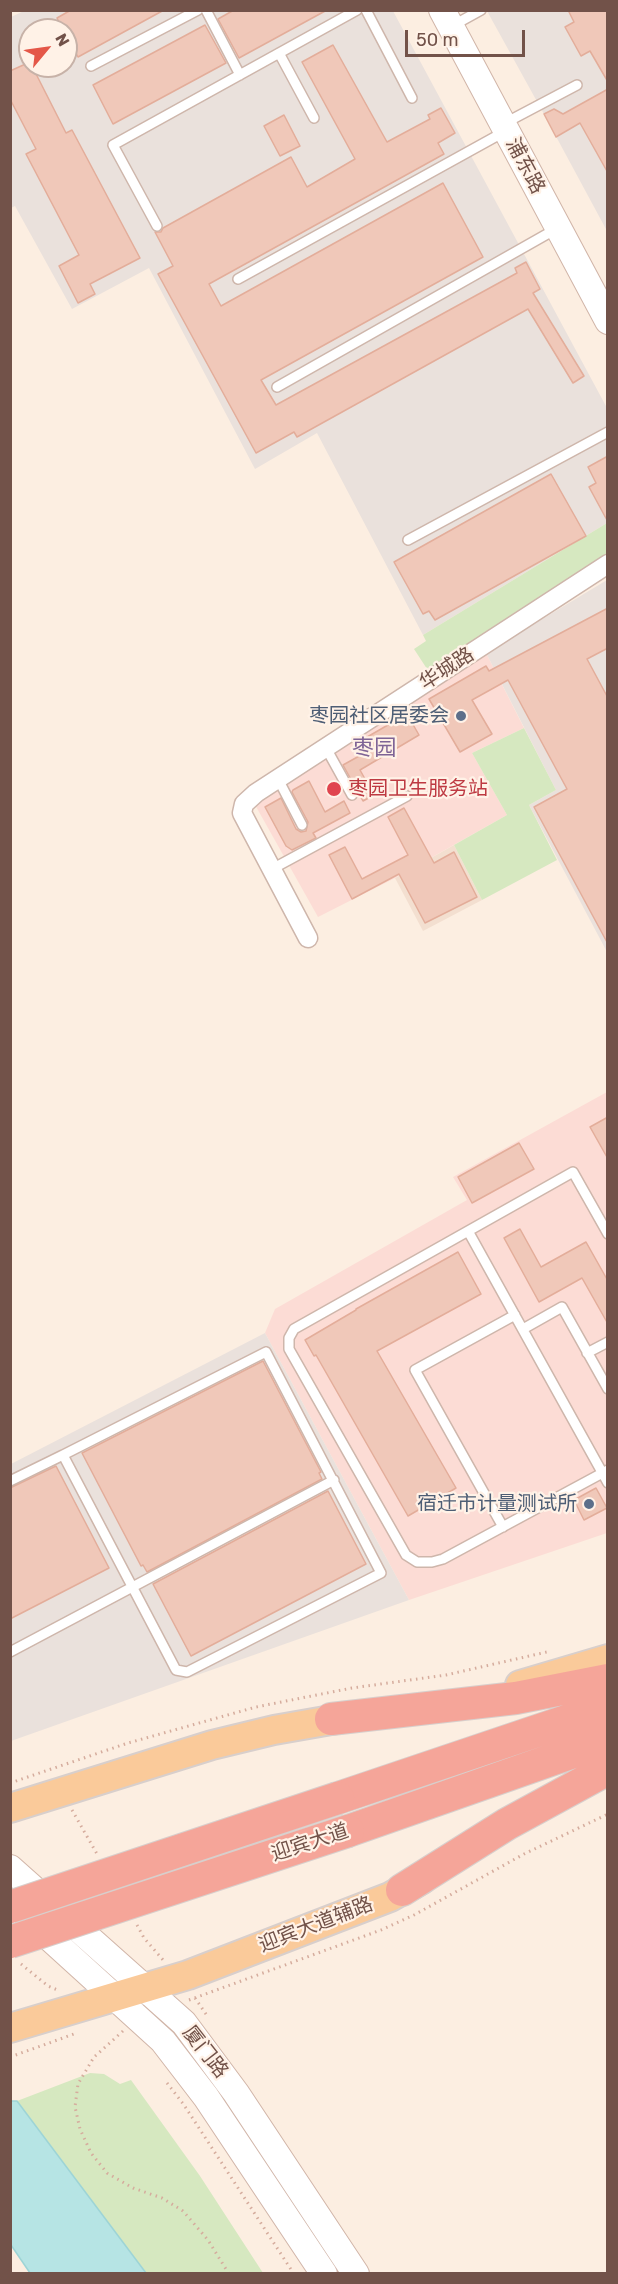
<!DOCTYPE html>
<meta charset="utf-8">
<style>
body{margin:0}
#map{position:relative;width:618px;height:2284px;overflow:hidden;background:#fceee1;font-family:Rubik,sans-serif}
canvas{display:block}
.frame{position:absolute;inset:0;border:12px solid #725249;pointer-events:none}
.north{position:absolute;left:18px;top:18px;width:60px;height:60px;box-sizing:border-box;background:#fff2e7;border:2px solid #c7b2a8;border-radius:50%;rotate:61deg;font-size:16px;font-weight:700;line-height:24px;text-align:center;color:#725249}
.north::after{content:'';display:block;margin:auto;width:21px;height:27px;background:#e45748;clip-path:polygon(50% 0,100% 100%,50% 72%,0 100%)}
.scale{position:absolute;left:405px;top:30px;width:120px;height:27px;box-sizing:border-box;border:3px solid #725249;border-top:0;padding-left:8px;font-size:18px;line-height:21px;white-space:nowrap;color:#725249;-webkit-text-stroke:4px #fff2e7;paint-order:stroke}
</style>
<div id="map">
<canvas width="618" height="2284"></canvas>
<div class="frame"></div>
<div class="north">N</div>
<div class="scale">50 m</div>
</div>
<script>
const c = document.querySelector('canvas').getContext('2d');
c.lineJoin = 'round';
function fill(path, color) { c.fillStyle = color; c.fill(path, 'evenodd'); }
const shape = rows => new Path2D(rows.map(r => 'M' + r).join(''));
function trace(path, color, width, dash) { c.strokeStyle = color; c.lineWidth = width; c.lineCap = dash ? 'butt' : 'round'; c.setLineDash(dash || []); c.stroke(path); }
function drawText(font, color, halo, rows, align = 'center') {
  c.font = font + ' Rubik,"Noto Sans SC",sans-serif'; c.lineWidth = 4.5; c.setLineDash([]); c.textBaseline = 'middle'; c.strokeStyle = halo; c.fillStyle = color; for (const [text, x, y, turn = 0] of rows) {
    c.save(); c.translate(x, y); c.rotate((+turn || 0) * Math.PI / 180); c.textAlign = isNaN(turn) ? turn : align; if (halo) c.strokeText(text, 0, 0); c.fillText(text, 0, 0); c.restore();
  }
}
fill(shape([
 [454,845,482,900,423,931,395,878]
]), '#f3dfd0');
fill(shape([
 [486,653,524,728,472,753,507,815,395,878,318,917,254,803],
 [607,1092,607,1533,409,1600,265,1333,275,1309,467,1200,453,1177]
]), '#fcdcd5');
fill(shape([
 [24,11,393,11,607,408,607,523,423,635,317,433,255,469,149,268,72,309,15,206,11,208,11,17],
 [30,30,66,30,66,66,30,66],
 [487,11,607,11,607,231,545,116],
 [607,580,607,952,529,805,556,790,486,653],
 [265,1333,409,1600,11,1741,11,1464]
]), '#eae1dc');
fill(shape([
 [607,523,607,558,429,672,414,649,426,641,423,635],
 [524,728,556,790,529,805,557,860,482,900,454,845,507,815,472,753],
 [90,2073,104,2074,120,2084,131,2080,200,2176,263,2273,146,2273,17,2101]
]), '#d6e8c0');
const water = shape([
 [10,2101,17,2101,146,2273,30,2273,11,2245,10,2101]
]);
fill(water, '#b6e4e4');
trace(water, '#9dd4d6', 1.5);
const building = shape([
 [71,10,164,10,78,57,66,35,66,30,63,30,57,18,71,10],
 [234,10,327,10,239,58,218,19,234,10],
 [568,10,608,10,608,82,590,51,581,56,565,27,574,22,568,10],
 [205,25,226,63,113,124,93,85,205,25],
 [333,45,387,142,430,119,428,115,441,108,455,133,438,143,444,154,209,284,221,306,443,183,483,257,261,380,276,405,517,273,515,268,526,262,540,289,533,293,584,376,573,383,528,309,297,437,294,432,256,453,158,274,173,266,155,232,161,232,163,228,291,157,307,187,355,159,302,62,333,45],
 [30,62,30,66,32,66,66,133,72,130,140,258,90,284,95,294,78,303,59,266,79,255,26,154,36,149,10,99,10,71,30,62],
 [608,89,608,173,580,123,556,137,544,114,554,109,563,114,608,89],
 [284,115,300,146,280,156,264,126,284,115],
 [608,456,608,522,589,487,596,483,588,467,608,456],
 [551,474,586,536,435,620,429,611,423,614,394,562,551,474],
 [608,608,608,648,587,659,608,698,608,944,534,807,567,789,508,680,472,700,492,734,460,752,429,699,486,666,489,671,608,608],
 [407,714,419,735,360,770,374,795,363,801,343,765,361,755,355,744,407,714],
 [309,781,325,812,344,801,350,813,313,833,316,838,292,850,286,846,265,807,281,798,296,829,301,832,306,831,308,822,292,792,293,790,309,781],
 [404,808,434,863,454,852,477,897,425,923,399,874,352,899,329,855,345,847,362,879,408,855,388,817,404,808],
 [608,1117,608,1159,590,1127,608,1117],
 [519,1143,534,1169,472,1203,458,1177,519,1143],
 [520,1229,541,1267,586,1242,608,1281,608,1324,582,1278,539,1302,504,1238,520,1229],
 [458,1252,481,1294,377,1351,456,1488,408,1516,316,1355,314,1356,305,1340,356,1310,356,1309,458,1252],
 [263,1361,321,1472,319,1473,322,1479,147,1572,143,1565,141,1566,82,1453,263,1361],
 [56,1466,109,1568,10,1619,10,1488,56,1466],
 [596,1488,607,1508,584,1520,574,1500,596,1488],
 [328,1491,366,1564,191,1656,153,1584,328,1491]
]);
fill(building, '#f0c8b9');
trace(building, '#e3ad9a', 1.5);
const lane = shape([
 [206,10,240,75],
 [366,10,412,98],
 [452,26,481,10],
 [279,53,314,118],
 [91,66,198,10],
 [505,123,577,85],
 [157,226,113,145,357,10],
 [238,279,504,132],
 [277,387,556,229],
 [408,540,608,432],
 [326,748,352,795],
 [278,779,302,825],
 [272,869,407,796],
 [468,1231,608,1483],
 [608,1234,573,1172,294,1329,289,1338,289,1349,406,1555,417,1562,432,1562,443,1559,608,1470],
 [523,1329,562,1307,608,1389],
 [266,1352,381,1573,187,1672,176,1670,63,1455,266,1352],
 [587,1353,608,1342],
 [10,1481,63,1455],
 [503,1527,415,1370,515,1315],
 [10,1652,334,1480]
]);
const street = shape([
 [308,938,242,813,244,804,256,793,608,564]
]);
const secondary = shape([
 [442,10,608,321],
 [10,1868,184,2023,236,2093,356,2274],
 [10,1902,163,2041,206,2097,324,2274]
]);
const primary = shape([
 [520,1685,608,1659],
 [10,1808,212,1745,274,1730,354,1716],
 [10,2028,188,1975,390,1897,422,1879]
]);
const highway = shape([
 [331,1719,516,1698,608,1680],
 [338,1798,608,1707],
 [348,1831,608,1740],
 [402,1890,507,1824,608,1769]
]);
trace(lane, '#ceb6ab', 12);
trace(street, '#ceb6ab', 21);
trace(secondary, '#d1b5a8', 28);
trace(primary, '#d8cfcc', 32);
trace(highway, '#d8cfcc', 34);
trace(shape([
 [10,1783,128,1743,256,1707,352,1688,446,1675,551,1651],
 [72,1810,97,1854],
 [137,1925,144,1938,164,1961],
 [21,1964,48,1986,60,1991],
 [195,1998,208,2017],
 [189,2000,381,1930,414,1915,524,1854,608,1814],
 [123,2031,94,2057,78,2084,75,2107,80,2129,91,2153,107,2173,133,2188,162,2198,183,2211,208,2240,229,2274],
 [10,2057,74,2034],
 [167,2083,184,2105,294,2274]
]), '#d5ac9d', 3, [1.5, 4.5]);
trace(lane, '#fff', 9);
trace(street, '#fff', 18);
trace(secondary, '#fff', 26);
trace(primary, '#faca9a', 28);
trace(highway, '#f5a599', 32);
const highwayBridge = shape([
 [10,1907,338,1798],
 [10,1942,348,1831]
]);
trace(highwayBridge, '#d8cfcc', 34, []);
trace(highwayBridge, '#f5a599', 32);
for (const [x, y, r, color] of [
 [461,716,6,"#5c6f8a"],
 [334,789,8,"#e0444e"],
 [589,1504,6,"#5c6f8a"]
]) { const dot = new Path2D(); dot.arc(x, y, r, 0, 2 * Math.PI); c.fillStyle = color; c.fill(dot); trace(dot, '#fff2e7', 2); }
drawText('20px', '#725249', '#fff2e7', [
 ["浦东路",525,166,62],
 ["华城路",447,669,-33],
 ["迎宾大道",310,1843,-18],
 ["迎宾大道辅路",316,1925,-21],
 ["厦门路",205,2052,52]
]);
drawText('20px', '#4e5e75', '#fff2e7', [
 ["枣园社区居委会",449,716],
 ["宿迁市计量测试所",577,1504]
], 'right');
drawText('20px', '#be3a42', '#fff2e7', [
 ["枣园卫生服务站",348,789]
], 'left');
drawText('22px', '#7f6496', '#fff2e7', [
 ["枣园",374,749]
]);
</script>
